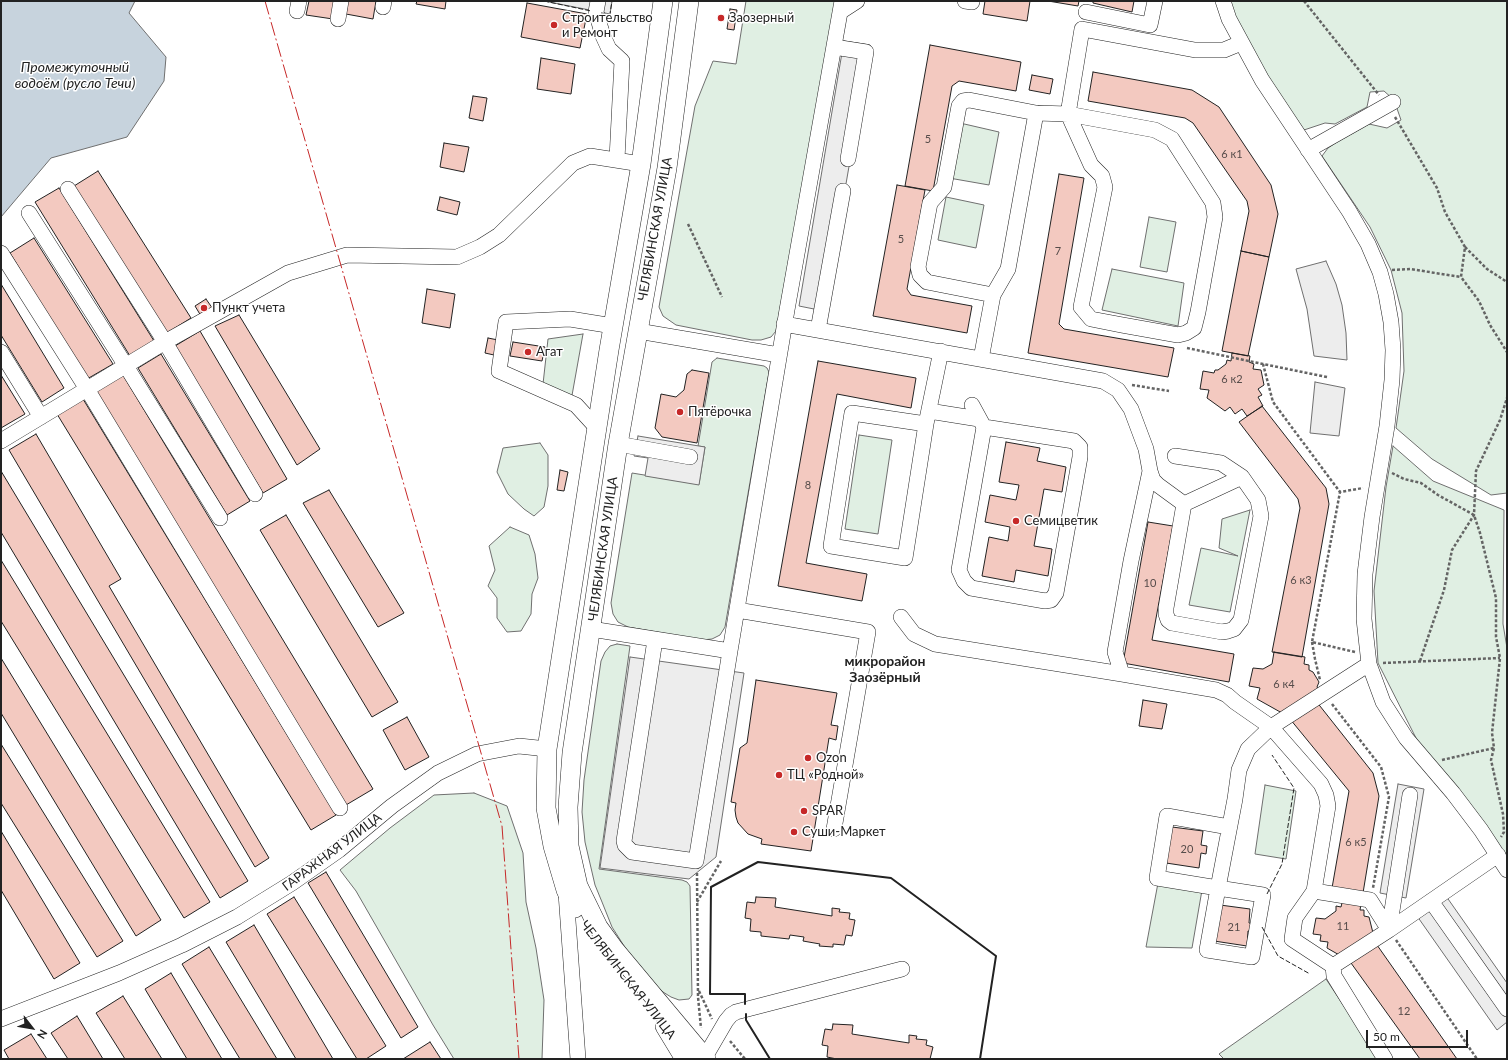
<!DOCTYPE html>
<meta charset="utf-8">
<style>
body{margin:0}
#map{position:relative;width:1508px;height:1060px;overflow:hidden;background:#fff;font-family:Lato,sans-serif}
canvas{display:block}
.frame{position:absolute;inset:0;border:2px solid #222;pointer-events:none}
.north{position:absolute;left:12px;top:1008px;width:40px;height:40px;-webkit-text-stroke:3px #fff;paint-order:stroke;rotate:121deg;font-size:11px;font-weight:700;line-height:16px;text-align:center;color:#222}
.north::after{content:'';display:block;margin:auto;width:14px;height:18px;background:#222;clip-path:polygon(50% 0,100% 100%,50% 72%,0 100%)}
.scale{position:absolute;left:1366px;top:1030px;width:102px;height:18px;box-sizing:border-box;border:2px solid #222;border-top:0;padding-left:5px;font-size:12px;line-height:14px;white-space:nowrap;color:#222;-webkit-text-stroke:3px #fff;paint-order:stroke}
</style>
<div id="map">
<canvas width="1508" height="1060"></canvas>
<div class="frame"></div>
<div class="north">N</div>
<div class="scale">50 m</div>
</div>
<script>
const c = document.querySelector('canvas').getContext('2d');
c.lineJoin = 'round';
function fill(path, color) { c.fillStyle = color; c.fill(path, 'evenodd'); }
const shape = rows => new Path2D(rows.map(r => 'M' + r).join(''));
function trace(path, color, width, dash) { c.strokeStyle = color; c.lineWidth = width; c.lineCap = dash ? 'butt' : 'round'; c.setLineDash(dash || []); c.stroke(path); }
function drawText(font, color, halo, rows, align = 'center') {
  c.font = font + ' Lato,sans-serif'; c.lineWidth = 3; c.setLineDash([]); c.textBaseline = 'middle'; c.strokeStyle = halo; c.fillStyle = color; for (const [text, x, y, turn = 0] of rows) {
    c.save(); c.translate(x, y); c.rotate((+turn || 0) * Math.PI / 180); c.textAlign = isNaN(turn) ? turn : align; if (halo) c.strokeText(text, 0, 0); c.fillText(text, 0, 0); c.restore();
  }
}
const green = shape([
 [746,1,836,1,776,331,771,337,761,340,752,340,676,325,663,316,659,307,695,106,713,61,736,64,746,1],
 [1227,1,1507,1,1507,493,1491,495,1432,459,1396,428,1404,371,1402,313,1391,270,1370,227,1322,156,1328,148,1337,142,1369,124,1387,128,1401,120,1394,100,1384,91,1370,92,1367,107,1335,124,1325,123,1304,130,1265,76,1227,1],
 [960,123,999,132,989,185,949,178,960,123],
 [946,197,984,205,976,248,938,240,946,197],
 [1149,217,1176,222,1167,272,1140,267,1149,217],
 [1112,269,1184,283,1178,326,1102,310,1112,269],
 [583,334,571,401,543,384,548,339,583,334],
 [717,358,764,366,767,368,769,372,725,627,720,635,712,639,702,640,628,627,618,622,613,614,611,603,632,473,699,484,705,447,698,446,712,362,717,358],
 [859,435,892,440,878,534,845,529,859,435],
 [540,443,548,455,548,486,544,507,534,516,524,509,508,494,497,472,503,448,540,443],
 [1393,446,1433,481,1504,510,1503,624,1507,648,1507,861,1417,740,1378,663,1374,591,1386,487,1393,446],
 [1250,510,1230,612,1189,605,1201,548,1238,556,1219,548,1222,519,1250,510],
 [510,527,529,535,535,554,538,578,532,594,531,614,521,631,507,632,497,618,497,598,488,586,495,570,489,546,510,527],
 [617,644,630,646,599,869,682,880,687,882,690,886,692,995,689,999,679,1000,671,997,663,992,652,982,626,949,612,927,602,902,595,885,585,842,582,812,584,780,601,661,605,652,610,646,617,644],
 [1265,785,1296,791,1286,859,1255,854,1265,785],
 [474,793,507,806,523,853,526,902,536,948,544,1000,542,1059,454,1059,433,1025,356,891,340,870,390,828,434,795,474,793],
 [1158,883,1202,890,1192,948,1146,947,1158,883],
 [1326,979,1379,1059,1224,1059,1219,1054,1326,979]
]);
fill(green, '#e0efe3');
trace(green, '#6f6f6f', 1);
const parking = shape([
 [544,1,612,1,610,14,544,1],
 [844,41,870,45,824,311,799,306,844,41],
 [1326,261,1336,284,1342,305,1346,333,1347,360,1314,356,1307,309,1296,269,1326,261],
 [1315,382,1345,388,1339,436,1310,433,1315,382],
 [638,436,705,447,699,485,645,476,648,458,634,456,638,436],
 [630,657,744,673,716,857,689,879,600,868,630,657],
 [1398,784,1424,789,1406,898,1380,893,1398,784],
 [1446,896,1507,983,1507,1022,1497,1030,1417,916,1446,896]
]);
fill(parking, '#ededed');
trace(parking, '#6f6f6f', 1);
const water = shape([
 [1,1,135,1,129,13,166,57,164,81,127,137,51,158,1,217,1,1]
]);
fill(water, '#c7d3dd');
trace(water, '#6f6f6f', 1);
const building = shape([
 [309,1,335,1,333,19,306,15,309,1],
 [348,1,376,1,373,19,346,14,348,1],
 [417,1,446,1,445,9,416,4,417,1],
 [985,1,1030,1,1027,21,983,14,985,1],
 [1048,1,1079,1,1078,6,1048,1],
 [1093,1,1134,1,1132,12,1093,3,1093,1],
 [527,3,587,14,580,48,521,37,527,3],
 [730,9,737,10,734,30,727,29,730,9],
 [930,45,1021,62,1016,91,959,81,952,86,933,191,905,186,930,45],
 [541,58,575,64,571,94,537,89,541,58],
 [1093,72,1192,90,1219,107,1271,185,1278,214,1269,257,1241,251,1249,211,1247,201,1193,123,1185,118,1088,101,1093,72],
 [1032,75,1053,79,1050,94,1029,90,1032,75],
 [473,96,487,98,483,121,469,118,473,96],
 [444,143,469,147,464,172,440,167,444,143],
 [98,171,191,318,167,333,74,186,98,171],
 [1059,174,1084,178,1059,324,1064,329,1174,348,1168,377,1028,353,1059,174],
 [897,185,925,190,907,289,911,295,972,306,967,333,873,316,897,185],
 [59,188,154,341,130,356,35,202,59,188],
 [440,197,460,202,457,215,437,210,440,197],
 [34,238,113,364,87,379,10,253,34,238],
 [1241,251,1269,257,1248,356,1222,351,1241,251],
 [1,284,64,388,42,402,1,335,1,284],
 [427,289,455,294,450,328,422,323,427,289],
 [206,299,213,309,201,316,195,306,206,299],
 [239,315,320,449,297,465,215,326,239,315],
 [200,331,287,479,263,493,175,346,200,331],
 [488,338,498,340,494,355,485,353,488,338],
 [513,342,545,347,542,361,510,356,513,342],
 [1232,353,1250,356,1249,362,1254,364,1253,369,1261,370,1264,385,1258,389,1262,395,1258,397,1263,406,1247,416,1242,409,1235,414,1230,407,1225,411,1207,398,1209,390,1200,389,1203,371,1214,373,1215,370,1218,370,1226,364,1227,360,1231,361,1232,353],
 [161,354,250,501,227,515,138,368,161,354],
 [818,361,916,378,911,408,837,394,806,563,867,574,862,601,778,586,818,361],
 [692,370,709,373,697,443,662,437,655,428,661,394,676,397,684,390,687,374,692,370],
 [1,375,25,414,1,428,1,375],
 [123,375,373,789,346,805,96,391,123,375],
 [83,399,336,815,311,830,57,414,83,399],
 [1262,406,1326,488,1329,504,1302,657,1272,652,1300,508,1298,499,1239,422,1262,406],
 [36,434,121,579,109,586,269,858,255,867,9,450,36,434],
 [1006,442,1040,448,1037,461,1066,467,1062,492,1044,489,1034,546,1052,549,1048,576,1016,570,1014,582,982,576,989,537,1008,541,1010,527,985,522,990,495,1016,500,1019,485,999,482,1006,442],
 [560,470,568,472,564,491,557,490,560,470],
 [1,471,248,881,220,898,1,532,1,471],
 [329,490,404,613,378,627,303,503,329,490],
 [286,515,398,702,372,717,260,530,286,515],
 [1148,522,1173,526,1152,640,1234,654,1229,682,1123,663,1148,522],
 [1,560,210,902,184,918,1,621,1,560],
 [1274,652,1305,657,1304,664,1309,665,1309,670,1313,672,1319,682,1317,687,1320,692,1282,713,1257,699,1260,688,1249,686,1253,668,1263,669,1272,664,1274,652],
 [1,658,161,920,136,936,1,713,1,658],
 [756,680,837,693,831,725,838,726,836,740,829,738,811,851,761,844,762,839,748,834,738,823,736,817,735,810,736,803,731,802,740,748,747,743,756,680],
 [1143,700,1167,704,1162,729,1139,726,1143,700],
 [1316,701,1373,773,1379,796,1363,893,1332,888,1349,791,1290,719,1316,701],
 [407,717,429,757,405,770,383,730,407,717],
 [1,744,123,941,97,957,1,803,1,744],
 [1172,827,1203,831,1201,845,1207,846,1206,854,1201,853,1199,868,1166,863,1172,827],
 [1,831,80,963,54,979,1,890,1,831],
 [326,872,418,1027,401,1038,308,883,326,872],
 [1345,890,1363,893,1360,910,1364,910,1364,916,1369,917,1373,933,1341,956,1327,948,1328,942,1320,941,1321,935,1313,934,1316,918,1325,919,1336,911,1336,906,1341,907,1345,890],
 [294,897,386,1046,366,1059,357,1059,267,914,294,897],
 [756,897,776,898,775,907,832,916,832,908,840,909,839,912,850,913,849,919,855,920,852,936,846,935,844,945,833,944,833,947,819,946,820,944,803,941,804,937,790,935,789,939,761,936,761,932,750,931,751,919,745,918,747,902,755,903,756,897],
 [1220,905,1250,909,1249,923,1255,924,1254,932,1248,931,1247,946,1214,941,1220,905],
 [254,925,333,1059,296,1059,226,942,254,925],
 [1377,945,1457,1059,1420,1059,1351,963,1377,945],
 [209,947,277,1059,240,1059,182,964,209,947],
 [171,973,222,1059,187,1059,145,989,171,973],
 [123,996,162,1059,125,1059,96,1013,123,996],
 [77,1016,103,1059,68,1059,51,1033,77,1016],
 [833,1024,853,1025,852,1034,909,1043,909,1035,917,1036,916,1039,927,1040,926,1045,933,1047,930,1059,837,1059,827,1057,828,1046,822,1045,825,1029,832,1030,833,1024],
 [31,1034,47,1059,9,1059,4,1050,31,1034],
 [430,1042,441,1059,403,1059,430,1042]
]);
fill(building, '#f3c9c0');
trace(building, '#222', 1);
const minor = shape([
 [598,1,596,12,603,36,609,49,622,61,617,159],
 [965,1,972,2,972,1],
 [1223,1,1229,19,1262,80,1349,211,1368,244,1380,272,1386,294,1391,322,1393,350,1392,380,1387,426,1372,517,1365,574,1364,619,1369,664,1383,702,1406,738,1453,793,1481,830,1507,870],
 [383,7,384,1],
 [297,11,299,1],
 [840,12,857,1],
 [1086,12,1150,25,1155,1],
 [338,19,341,1],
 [834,47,866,52,848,159],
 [1308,150,1393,102],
 [68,189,165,342,255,494],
 [29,213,126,366,220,518],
 [1,253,87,389,340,808],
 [993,295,927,282,920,275,918,267,930,203,944,187,959,106,963,101,969,100,1036,113,1068,114,1155,130,1172,139,1213,203,1215,217,1198,312,1194,328,1186,333,1178,335,1122,325,1091,319,1081,307,1105,187,1102,176,1091,165,1068,114,1082,29,1195,50,1224,50,1241,43],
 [784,324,1103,381,1118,390,1131,409,1146,449,1150,471,1153,480,1158,485,1184,504],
 [818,330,843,191],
 [638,331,779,355],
 [1,352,41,417],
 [981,359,993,295,1008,269,1036,113],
 [972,405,984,427,959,570,964,581,971,588,1045,601,1051,600,1056,593,1080,457,1080,447,1074,441,984,427],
 [929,411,979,419],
 [926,424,852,413,831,546,905,558,926,424,941,351],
 [597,428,576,405,499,371,506,322,570,319,613,326],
 [1,441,165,342,288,273,347,255,457,257,480,247,499,235,573,163,590,156,641,164],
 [618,444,690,457],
 [1175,456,1221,463,1242,477],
 [1150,471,1131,561,1115,652,1122,674,1216,690,1227,695,1235,702,1271,727,1321,784,1326,795,1328,806,1314,891,1295,918,1292,939,1333,966,1334,976,1385,1059],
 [1242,477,1258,500,1261,516,1241,620,1234,629,1228,631,1222,632,1172,623,1168,620,1166,614,1166,608,1184,504,1242,477],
 [737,610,868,632,834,829],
 [901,617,914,634,935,644,1122,674],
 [591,629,730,651],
 [655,640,624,841,625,845,632,852,696,861,730,651,787,310,842,1],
 [1229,827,1167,816,1157,878,1218,888,1263,895,1252,957,1207,950,1218,888,1235,799,1239,770,1248,749,1271,727,1369,664],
 [1314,891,1370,900,1389,930],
 [566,893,578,1059],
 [1431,901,1507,1009],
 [1389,930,1410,795],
 [1333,966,1389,930,1498,855],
 [1,1019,119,973,182,945,237,917,292,883,339,850,392,806,438,773,477,754,519,746,547,749],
 [705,1057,726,1021,731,1015,736,1012,902,969]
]);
const major = shape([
 [689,1,667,168,618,444,572,753,568,807,569,846,578,886,598,927,614,949,706,1059],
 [575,908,566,890,553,846,546,808,547,749,609,350,641,164,663,1],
 [665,1026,685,1059]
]);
trace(minor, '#222', 16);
trace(major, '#222', 20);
trace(shape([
 [1304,1,1379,95],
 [1395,117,1437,188,1445,212,1465,247,1461,277,1479,301,1490,325,1507,352],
 [688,224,722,297],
 [1465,247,1487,269,1507,282],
 [1392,270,1410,269,1461,277],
 [1187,348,1263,364],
 [1327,377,1263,364,1273,402,1340,492],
 [1132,385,1169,391],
 [1392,473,1404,479,1421,483,1438,495,1474,515,1480,533,1496,598,1496,637,1500,658,1492,733,1494,748,1491,760,1503,814,1504,832,1501,837],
 [1312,642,1315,659,1320,680],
 [1355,652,1312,642,1340,492,1363,488],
 [1420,661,1444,590,1452,550,1474,515,1476,471,1500,420,1507,398],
 [1383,663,1500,658],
 [1332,704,1381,767,1389,797,1373,888],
 [1442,760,1494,748],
 [697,873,698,997,701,1028],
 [697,902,721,861],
 [1396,940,1477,1059],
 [699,991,712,1019],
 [730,1041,745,1059]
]), '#646464', 2.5, [3, 2]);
trace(minor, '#fff', 15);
trace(major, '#fff', 19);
trace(shape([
 [544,1,591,11],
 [601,13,610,14,612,1],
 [1267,894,1282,864,1294,788,1272,755],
 [1262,927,1278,956,1310,974]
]), '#222', 1, [5, 2]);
trace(shape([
 [745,1004,745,994,710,994,711,887,758,862,891,878,996,956,980,1059],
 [746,1014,746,1020,770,1059]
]), '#222', 2);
trace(shape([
 [265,1,502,826,519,1059]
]), '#c62828', 1, [14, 3, 2, 3]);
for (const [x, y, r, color] of [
 [721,18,4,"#c62828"],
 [554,25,4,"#c62828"],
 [204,308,4,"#c62828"],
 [528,352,4,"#c62828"],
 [680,412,4,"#c62828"],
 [1016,521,4,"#c62828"],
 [808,758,4,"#c62828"],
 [779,775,4,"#c62828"],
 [804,811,4,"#c62828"],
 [794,832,4,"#c62828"]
]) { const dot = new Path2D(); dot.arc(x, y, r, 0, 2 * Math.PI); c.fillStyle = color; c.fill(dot); trace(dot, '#fff', 1.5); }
drawText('11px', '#564c4a', null, [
 ["5",928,139],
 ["6 к1",1232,154],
 ["5",901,239],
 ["7",1058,251],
 ["6 к2",1232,379],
 ["8",808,485],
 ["6 к3",1301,580],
 ["10",1150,583],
 ["6 к4",1284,684],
 ["6 к5",1356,842],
 ["20",1187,849],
 ["11",1343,926],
 ["21",1234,927],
 ["12",1404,1011]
]);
drawText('13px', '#222', '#fff', [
 ["Строительство",562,18],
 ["и Ремонт",562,33],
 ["Заозерный",729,18],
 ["Пункт учета",212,308],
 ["Агат",536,352],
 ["Пятёрочка",688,412],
 ["Семицветик",1024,521],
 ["Ozon",816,758],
 ["ТЦ «Родной»",787,775],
 ["SPAR",812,811],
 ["Суши-Маркет",802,832]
], 'left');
drawText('13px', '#222', '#fff', [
 ["ЧЕЛЯБИНСКАЯ УЛИЦА",655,229,-80],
 ["ЧЕЛЯБИНСКАЯ УЛИЦА",603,549,-82],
 ["ГАРАЖНАЯ УЛИЦА",332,852,-37],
 ["ЧЕЛЯБИНСКАЯ УЛИЦА",628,980,52]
]);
drawText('italic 14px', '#222', '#fff', [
 ["Промежуточный",75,67],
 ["водоём (русло Течи)",75,83]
]);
drawText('bold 14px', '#222', '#fff', [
 ["микрорайон",885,661],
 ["Заозёрный",885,677]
]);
</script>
